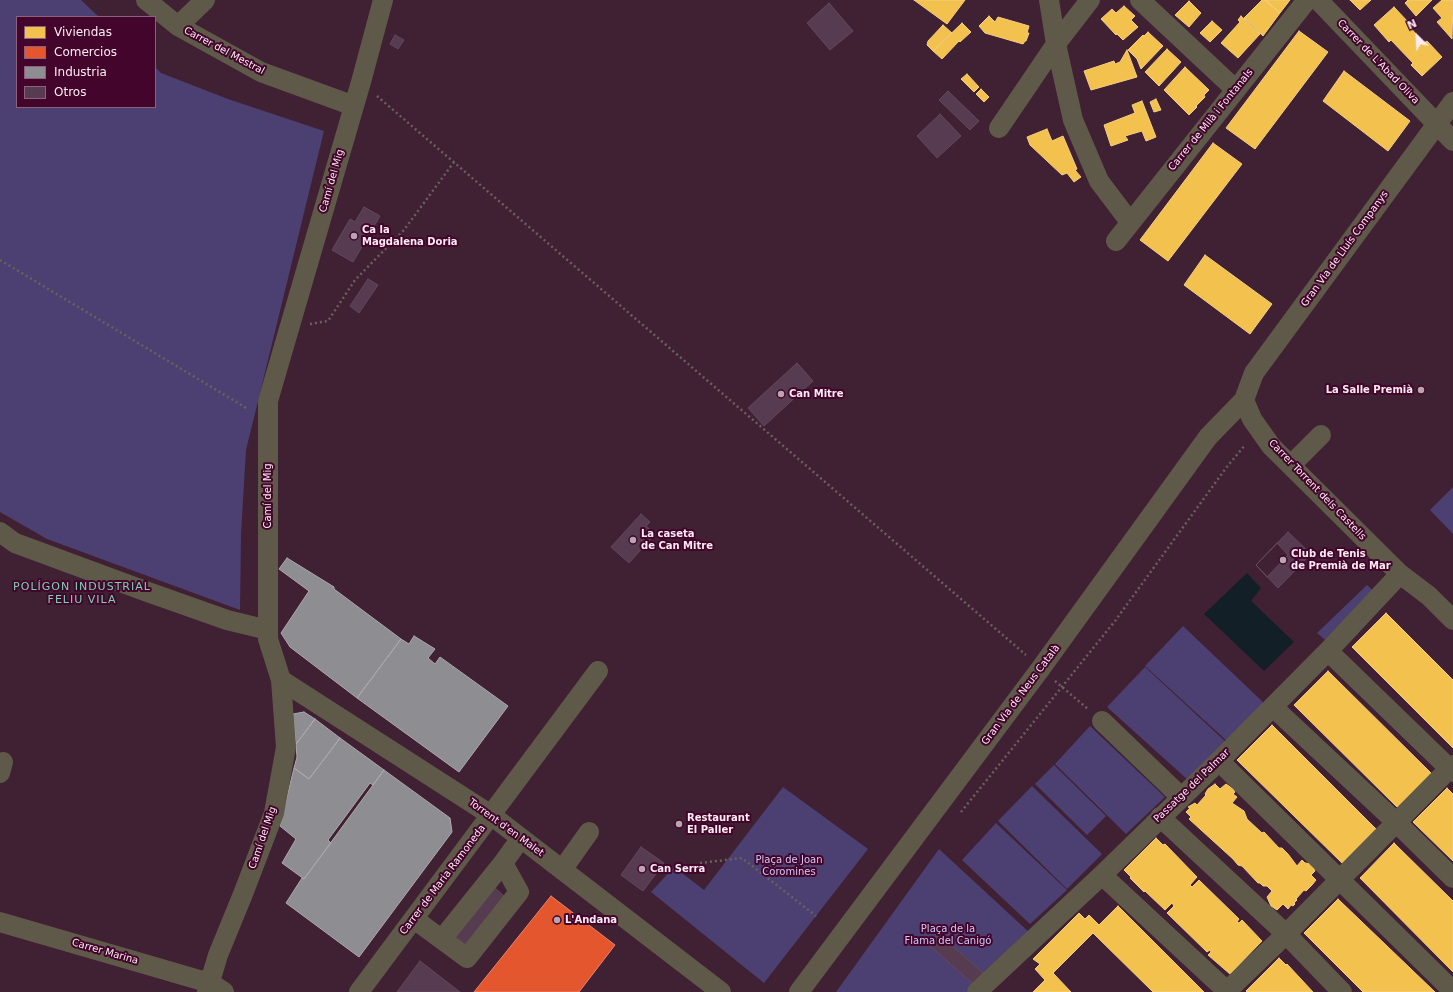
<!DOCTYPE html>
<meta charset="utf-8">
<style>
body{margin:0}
#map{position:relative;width:1453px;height:992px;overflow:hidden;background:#402033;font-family:"DejaVu Sans",sans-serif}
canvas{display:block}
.legend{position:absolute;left:16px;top:16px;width:140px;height:92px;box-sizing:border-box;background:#43052b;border:1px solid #8d617b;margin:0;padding:5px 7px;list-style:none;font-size:12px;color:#fbebf2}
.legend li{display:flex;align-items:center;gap:8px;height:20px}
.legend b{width:20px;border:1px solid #8d617b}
.north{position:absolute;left:1397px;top:16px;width:40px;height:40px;-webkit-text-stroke:3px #43052b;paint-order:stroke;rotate:336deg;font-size:11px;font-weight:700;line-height:16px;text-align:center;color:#fbebf2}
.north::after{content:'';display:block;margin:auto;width:14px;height:18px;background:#fbebf2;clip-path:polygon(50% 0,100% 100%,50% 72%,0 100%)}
</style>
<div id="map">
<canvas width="1453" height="992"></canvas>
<ul class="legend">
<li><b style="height:11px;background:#f2c14e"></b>Viviendas</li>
<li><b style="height:11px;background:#e4572e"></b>Comercios</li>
<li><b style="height:11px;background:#8d8d92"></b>Industria</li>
<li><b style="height:11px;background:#573b51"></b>Otros</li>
</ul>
<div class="north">N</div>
</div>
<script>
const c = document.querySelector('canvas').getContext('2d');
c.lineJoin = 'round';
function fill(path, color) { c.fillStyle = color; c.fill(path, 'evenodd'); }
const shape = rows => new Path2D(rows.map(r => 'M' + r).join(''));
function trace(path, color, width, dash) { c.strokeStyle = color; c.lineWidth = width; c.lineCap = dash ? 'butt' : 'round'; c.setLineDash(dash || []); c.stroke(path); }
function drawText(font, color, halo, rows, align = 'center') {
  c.font = font + ' "DejaVu Sans",sans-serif'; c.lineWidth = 4; c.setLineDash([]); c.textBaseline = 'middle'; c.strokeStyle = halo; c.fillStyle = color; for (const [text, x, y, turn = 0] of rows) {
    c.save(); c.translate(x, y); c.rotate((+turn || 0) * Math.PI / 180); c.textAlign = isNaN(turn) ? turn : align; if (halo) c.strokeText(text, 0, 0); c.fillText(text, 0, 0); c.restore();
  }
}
fill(shape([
 [0,0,81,0,99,17,17,17,17,107,155,107,155,67,161,73,228,99,324,131,246,450,241,534,240,610,47,539,0,512],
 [1453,487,1453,534,1430,510],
 [1367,585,1381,598,1331,645,1317,633],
 [1183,626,1265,704,1228,742,1145,666],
 [1145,667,1227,743,1188,780,1107,707],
 [1090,726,1165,797,1126,834,1055,764],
 [1054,765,1106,816,1087,835,1035,784],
 [1032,786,1102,854,1067,889,998,821],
 [783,787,868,849,764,983,651,892,674,867,704,890],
 [996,823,1067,890,1030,924,962,860],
 [939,849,1031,934,972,992,836,992]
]), '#4b4071');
fill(shape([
 [1247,573,1261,588,1251,601,1294,642,1264,671,1204,614]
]), '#131f27');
const homes = shape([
 [914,0,965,0,947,24,914,0],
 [1262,0,1265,0,1280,13,1263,36,1244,18,1262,0],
 [1265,0,1290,0,1280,13,1265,0],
 [1350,0,1371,0,1360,10,1350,0],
 [1408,0,1432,0,1416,16,1405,3,1408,0],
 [1442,0,1453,0,1452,39,1437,22,1442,18,1433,8,1442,0],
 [1189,1,1201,13,1189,27,1175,15,1189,1],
 [1124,6,1135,16,1131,20,1138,27,1123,40,1117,34,1116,35,1101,19,1112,9,1116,13,1124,6],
 [1394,7,1409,23,1408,25,1424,43,1427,41,1442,57,1422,76,1411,65,1413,63,1391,40,1389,42,1374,25,1394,7],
 [989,16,995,22,998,17,1029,26,1027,33,1029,33,1026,41,1025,41,1023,44,985,33,979,26,989,16],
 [1241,16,1260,34,1238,58,1221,43,1240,22,1238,20,1241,16],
 [1212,21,1222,30,1210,42,1200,33,1212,21],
 [962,23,971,32,960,42,959,41,942,59,933,51,962,23],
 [943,25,952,33,933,51,927,45,928,41,943,25],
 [1299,31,1328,52,1255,149,1226,128,1299,31],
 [1148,32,1163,46,1141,69,1137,59,1128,50,1143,35,1144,36,1148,32],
 [1167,49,1181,62,1159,86,1145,72,1167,49],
 [1127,50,1137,77,1091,90,1084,71,1114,61,1115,64,1120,62,1127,50],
 [1185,67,1209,90,1204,95,1205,97,1196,106,1197,107,1189,115,1164,90,1185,67],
 [1344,71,1410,121,1388,151,1323,101,1344,71],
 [967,74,979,87,974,92,961,79,967,74],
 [981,89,989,97,984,102,976,94,981,89],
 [1156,99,1161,110,1154,112,1150,102,1156,99],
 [1142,101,1156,137,1146,141,1142,131,1125,136,1128,140,1111,146,1104,125,1135,113,1132,105,1142,101],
 [1047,129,1052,141,1063,136,1077,169,1075,170,1081,177,1074,182,1067,173,1062,175,1030,145,1027,137,1047,129],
 [1213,143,1242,164,1168,261,1140,240,1213,143],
 [1205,255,1272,304,1250,334,1184,285,1205,255],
 [1386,613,1453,680,1453,748,1352,647,1386,613],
 [1328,671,1432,774,1398,808,1294,705,1328,671],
 [1272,725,1376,829,1342,863,1237,760,1272,725],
 [1215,784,1220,789,1226,784,1233,789,1235,792,1233,794,1237,797,1232,803,1244,811,1247,819,1262,833,1264,832,1279,848,1282,848,1288,854,1297,866,1302,860,1305,863,1312,864,1314,867,1314,869,1315,871,1311,875,1316,880,1312,885,1306,891,1304,890,1296,899,1297,900,1294,903,1295,904,1293,906,1291,905,1288,909,1283,904,1277,910,1271,906,1267,897,1272,891,1267,886,1263,886,1260,883,1258,883,1242,866,1238,865,1233,859,1189,819,1191,817,1186,812,1190,808,1188,807,1195,803,1197,805,1206,795,1205,794,1208,789,1215,784],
 [1447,788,1453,794,1453,861,1413,822,1447,788],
 [1156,838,1163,845,1165,844,1197,877,1190,885,1192,887,1199,880,1239,919,1237,922,1239,923,1242,920,1262,941,1230,974,1208,955,1211,952,1210,950,1207,952,1167,913,1174,906,1172,903,1165,910,1145,891,1144,892,1130,878,1131,877,1124,870,1156,838],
 [1394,843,1453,901,1453,972,1360,878,1394,843],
 [1338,899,1435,992,1363,992,1304,933,1338,899],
 [1118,906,1204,992,1153,992,1093,933,1053,973,1071,992,1033,992,1045,980,1035,969,1040,964,1033,959,1079,913,1085,919,1089,915,1099,925,1118,906],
 [1279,958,1286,965,1287,964,1313,992,1247,992,1246,991,1279,958]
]);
fill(homes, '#f2c14e');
trace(homes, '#f5ce7f', 1);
const shops = shape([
 [551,896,615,945,579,992,474,992,551,896]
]);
fill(shops, '#e4572e');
trace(shops, '#eb8369', 1);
const industry = shape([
 [287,558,334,587,334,589,401,639,357,698,290,647,281,633,309,591,279,569,287,558],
 [414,636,435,649,428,658,435,664,440,657,508,706,459,772,357,698,401,639,409,644,414,636],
 [304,712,315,719,296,744,293,714,304,712],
 [315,719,340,738,309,779,294,768,297,757,296,744,315,719],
 [340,738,384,770,373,785,370,783,328,840,331,843,304,879,282,863,296,839,280,826,294,768,309,779,340,738],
 [384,770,450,818,452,832,359,957,286,903,302,878,304,879,384,770]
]);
fill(industry, '#8d8d92');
trace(industry, '#aea9af', 1);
const building = shape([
 [829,3,853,31,830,50,807,23,829,3],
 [395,35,404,40,398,49,390,44,395,35],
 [948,91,979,121,970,130,939,100,948,91],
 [940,114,961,136,937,158,917,136,940,114],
 [364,207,380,216,353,262,332,250,350,219,355,222,364,207],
 [368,279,378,285,359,313,350,306,368,279],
 [797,363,813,381,764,426,748,408,797,363],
 [641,514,650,522,646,526,655,534,629,563,611,547,641,514],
 [1288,532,1311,554,1278,588,1256,565,1288,532],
 [1277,543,1288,555,1267,577,1256,565,1277,543],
 [641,847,664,863,643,891,621,875,641,847],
 [494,887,505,897,466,945,455,936,494,887],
 [939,934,983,973,973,984,929,945,939,934],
 [420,961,460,992,397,992,420,961]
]);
fill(building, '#573b51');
trace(building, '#62495c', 1);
trace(shape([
 [377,96,1026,655],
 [0,260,248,409],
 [310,324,328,321,355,280,404,230,454,162],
 [1055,681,1088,709],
 [961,812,1115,621,1226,468,1245,445],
 [700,863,742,858,816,916]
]), '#6a615c', 2.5, [2, 3]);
trace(shape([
 [146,0,178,26,261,72,354,106],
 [1049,0,1056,44,1073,120,1099,181,1130,222],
 [1140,0,1236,90],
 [1318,0,1453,141],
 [178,26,205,0],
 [999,128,1056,44,1090,0],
 [1116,241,1307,0],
 [1244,400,1254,373,1453,102],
 [1244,400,1252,419,1271,446,1400,574,1429,596,1453,620],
 [1291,465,1321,435],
 [0,532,15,543,145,591,227,620,268,630],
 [1328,651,1453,772],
 [281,680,491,815,721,992],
 [1273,707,1397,823,1453,878],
 [1102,721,1181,797],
 [1219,761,1453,991],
 [0,773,3,762],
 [1160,817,1286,934,1342,992],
 [562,870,589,832],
 [1102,875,1228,992],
 [414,919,467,958,519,892,503,863,521,838],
 [0,922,210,983,224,992],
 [442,939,503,863],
 [207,992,218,955,243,894,274,813,286,747,281,680,268,639,268,401,361,82,383,0],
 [359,992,598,671],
 [799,992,1041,668,1208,437,1244,400],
 [977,992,1102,875,1219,761,1328,651,1400,574],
 [1226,992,1286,934,1453,765]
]), '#5f5949', 20);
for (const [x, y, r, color] of [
 [354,236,4,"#baa4af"],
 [1421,390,4,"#baa4af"],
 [781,394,4,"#baa4af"],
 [633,540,4,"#baa4af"],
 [1283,560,4,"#baa4af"],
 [679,824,4,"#baa4af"],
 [642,869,4,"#baa4af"],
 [557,920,4,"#baa4af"]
]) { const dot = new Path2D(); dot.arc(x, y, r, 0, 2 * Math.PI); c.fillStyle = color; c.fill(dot); trace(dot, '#43052b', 1.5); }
drawText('10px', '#fbebf2', '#43052b', [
 ["Carrer del Mestral",224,51,28],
 ["Carrer de L'Abad Oliva",1378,62,46],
 ["Carrer de Milà i Fontanals",1211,120,-51],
 ["Camí del Mig",332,181,-74],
 ["Gran Via de Lluís Companys",1345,249,-54],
 ["Carrer Torrent dels Castells",1317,490,46],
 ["Camí del Mig",268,496,-90],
 ["Gran Via de Neus Català",1021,695,-53],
 ["Passatge del Palmar",1192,786,-44],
 ["Torrent d'en Malet",506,828,36],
 ["Camí del Mig",263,838,-71],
 ["Carrer de Maria Ramoneda",443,880,-53],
 ["Carrer Marina",105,952,16]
]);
drawText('bold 10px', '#fbebf2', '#43052b', [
 ["Ca la",362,230],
 ["Magdalena Doria",362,242],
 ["La Salle Premià",1413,390,"right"],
 ["Can Mitre",789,394],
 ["La caseta",641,534],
 ["de Can Mitre",641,546],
 ["Club de Tenis",1291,554],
 ["de Premià de Mar",1291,566],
 ["Restaurant",687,818],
 ["El Paller",687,830],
 ["Can Serra",650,869],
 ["L'Andana",565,920]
], 'left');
drawText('10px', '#cfcbf9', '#43052b', [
 ["Plaça de Joan",789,860],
 ["Coromines",789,872],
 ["Plaça de la",948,929],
 ["Flama del Canigó",948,941]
]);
c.letterSpacing = '1px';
drawText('11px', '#79d4b3', '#43052b', [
 ["POLÍGON INDUSTRIAL",82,587],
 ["FELIU VILA",82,600]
]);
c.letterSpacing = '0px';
</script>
